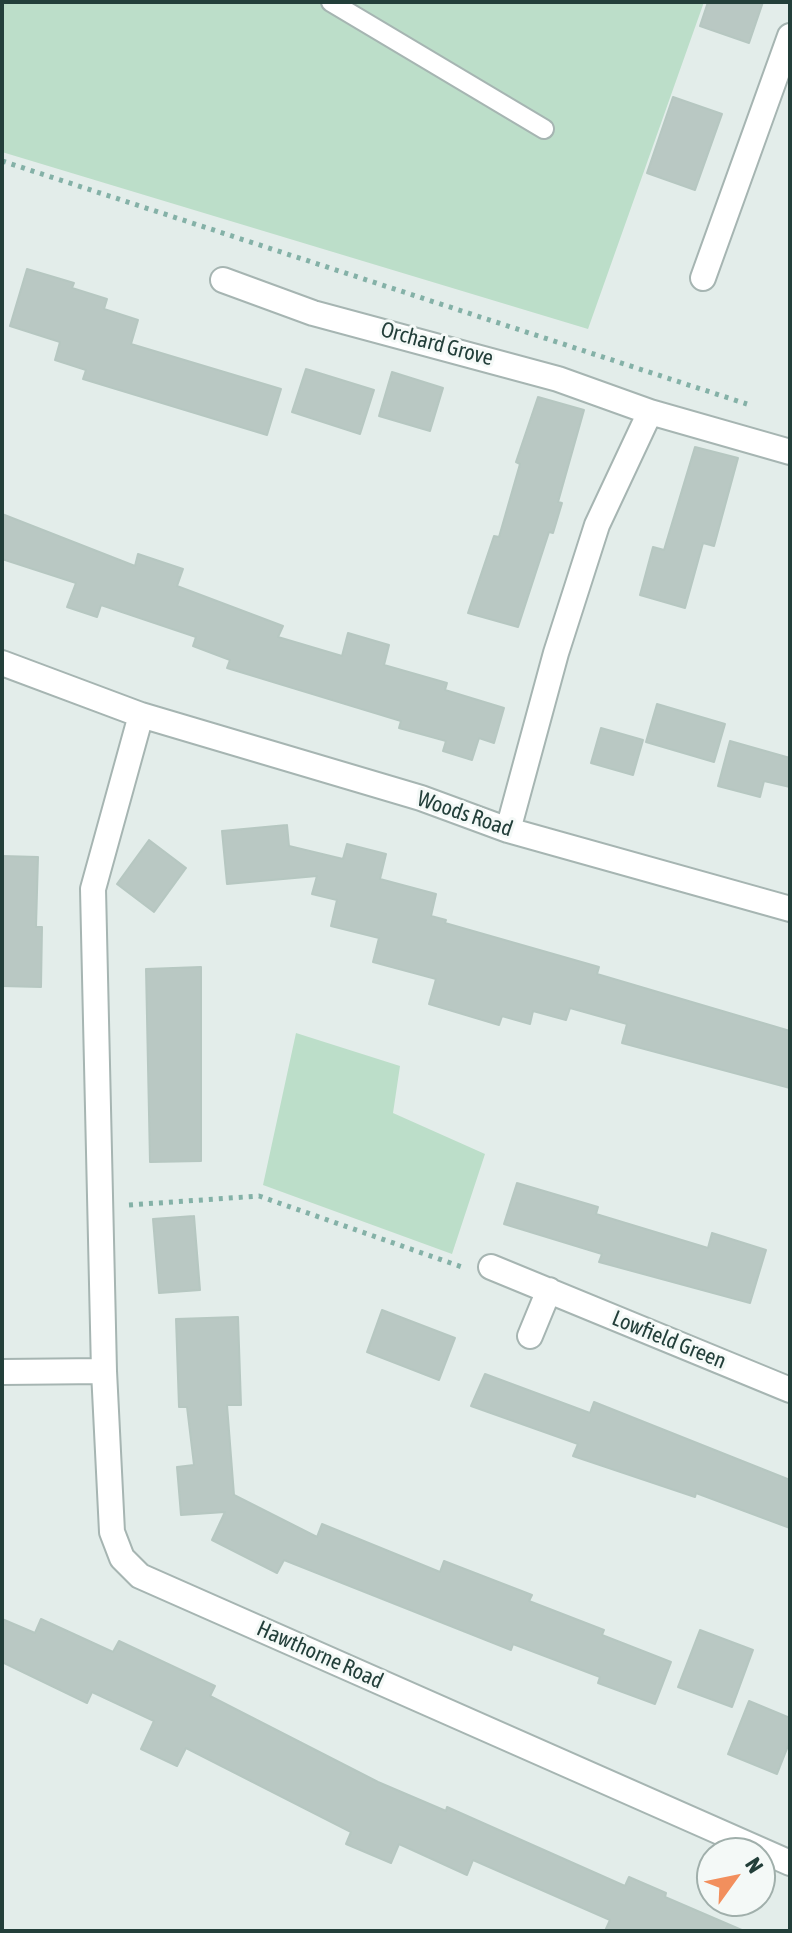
<!DOCTYPE html>
<style>
body{margin:0}
#map{position:relative;width:792px;height:1933px;overflow:hidden;background:#e3edea;font-family:"Asap Condensed",sans-serif}
canvas{display:block}
.frame{position:absolute;inset:0;border:4px solid #233f3a;pointer-events:none}
.north{position:absolute;left:696px;top:1837px;width:80px;height:80px;box-sizing:border-box;background:#f4f9f7;border:2px solid #a0afab;border-radius:50%;rotate:57deg;font-size:22px;font-weight:700;line-height:32px;text-align:center;color:#233f3a}
.north::after{content:'';display:block;margin:auto;width:28px;height:36px;background:#f28f5d;clip-path:polygon(50% 0,100% 100%,50% 72%,0 100%)}
</style>
<div id="map">
<canvas width="792" height="1933"></canvas>
<div class="frame"></div>
<div class="north">N</div>
</div>
<script>
const c = document.querySelector('canvas').getContext('2d');
c.lineJoin = 'round';
function fill(path, color) { c.fillStyle = color; c.fill(path, 'evenodd'); }
const shape = rows => new Path2D(rows.map(r => 'M' + r).join(''));
function trace(path, color, width, dash) { c.strokeStyle = color; c.lineWidth = width; c.lineCap = dash ? 'butt' : 'round'; c.setLineDash(dash || []); c.stroke(path); }
function drawText(font, color, halo, rows, align = 'center') {
  c.font = font + ' "Asap Condensed",sans-serif'; c.lineWidth = 6; c.setLineDash([]); c.textBaseline = 'middle'; c.strokeStyle = halo; c.fillStyle = color; for (const [text, x, y, turn = 0] of rows) {
    c.save(); c.translate(x, y); c.rotate((+turn || 0) * Math.PI / 180); c.textAlign = isNaN(turn) ? turn : align; if (halo) c.strokeText(text, 0, 0); c.fillText(text, 0, 0); c.restore();
  }
}
fill(shape([
 [2,2,704,2,588,329,2,152],
 [296,1033,400,1066,393,1113,485,1154,452,1254,263,1185]
]), '#bcdec9');
const building = shape([
 [708,2,763,2,749,43,700,26,708,2],
 [673,97,722,114,695,190,647,173,673,97],
 [27,269,74,283,72,288,107,299,104,309,138,320,131,344,281,389,267,435,83,379,86,370,55,360,60,342,10,326,27,269],
 [306,369,374,390,360,434,292,412,306,369],
 [392,372,443,388,430,431,379,416,392,372],
 [538,397,584,410,558,502,562,503,553,533,549,532,518,627,468,613,494,536,499,537,520,464,516,462,538,397],
 [695,447,738,458,714,546,703,543,685,608,640,595,653,547,664,550,695,447],
 [2,514,135,566,138,554,183,569,177,586,283,626,278,637,342,656,348,633,389,645,384,665,447,683,445,690,504,708,494,743,479,738,472,760,443,751,446,741,399,728,401,721,227,668,230,660,193,646,196,637,101,605,97,617,67,607,76,583,2,559,2,514],
 [657,704,725,724,714,762,646,742,657,704],
 [601,728,643,740,633,775,591,763,601,728],
 [730,741,790,758,790,787,764,781,760,797,718,786,730,741],
 [287,825,289,846,343,859,347,844,386,854,380,879,436,894,431,916,446,920,445,923,599,967,597,974,790,1031,790,1088,622,1043,627,1024,570,1008,566,1020,533,1011,530,1024,502,1016,499,1025,429,1004,436,979,373,962,379,938,331,926,337,900,312,894,317,876,227,884,222,831,287,825],
 [149,840,186,868,154,912,117,884,149,840],
 [2,856,38,857,36,927,42,927,41,987,2,986,2,856],
 [201,967,201,1161,150,1162,146,969,201,967],
 [517,1183,598,1207,596,1214,708,1248,712,1233,766,1250,750,1303,599,1262,602,1254,504,1224,517,1183],
 [194,1216,200,1290,159,1293,153,1219,194,1216],
 [382,1310,455,1338,439,1380,367,1352,382,1310],
 [238,1317,241,1405,227,1405,234,1495,317,1537,322,1524,440,1572,444,1561,532,1595,529,1601,604,1630,602,1635,671,1662,655,1704,598,1683,600,1677,513,1644,511,1650,284,1560,277,1573,212,1540,225,1512,181,1515,177,1467,194,1465,187,1407,179,1407,176,1319,238,1317],
 [485,1374,590,1413,594,1402,790,1480,790,1528,696,1493,695,1497,573,1456,578,1444,471,1406,485,1374],
 [2,1619,35,1633,41,1619,113,1652,119,1641,215,1686,210,1696,378,1782,446,1811,447,1807,625,1886,629,1877,666,1893,665,1897,744,1931,605,1931,610,1920,473,1860,467,1875,399,1844,391,1863,346,1844,351,1832,186,1748,177,1766,141,1749,154,1721,92,1692,87,1703,2,1662,2,1619],
 [700,1630,753,1650,732,1707,678,1687,700,1630],
 [749,1701,790,1718,790,1741,777,1774,728,1754,749,1701]
]);
fill(building, '#b9c8c3');
trace(building, '#b6c7c1', 2);
const lane = shape([
 [331,2,544,129]
]);
const street = shape([
 [703,278,790,36],
 [223,280,313,313,558,379,650,412,597,525,556,653,508,830],
 [650,412,790,452],
 [2,663,141,715],
 [790,909,508,830,421,798,141,715,93,889,104,1371,112,1532,122,1558,140,1576,790,1863],
 [491,1267,790,1390],
 [530,1336,549,1290],
 [2,1372,104,1371]
]);
trace(lane, '#a6b5b2', 22);
trace(street, '#a6b5b2', 28);
trace(shape([
 [2,161,747,404],
 [129,1205,259,1196,462,1267]
]), '#84b1a7', 5, [4, 6]);
trace(lane, '#fff', 18);
trace(street, '#fff', 24);
drawText('22px', '#233f3a', '#f4f9f7', [
 ["Orchard Grove",437,344,15],
 ["Woods Road",465,814,19],
 ["Lowfield Green",669,1340,22],
 ["Hawthorne Road",320,1655,24]
]);
</script>
